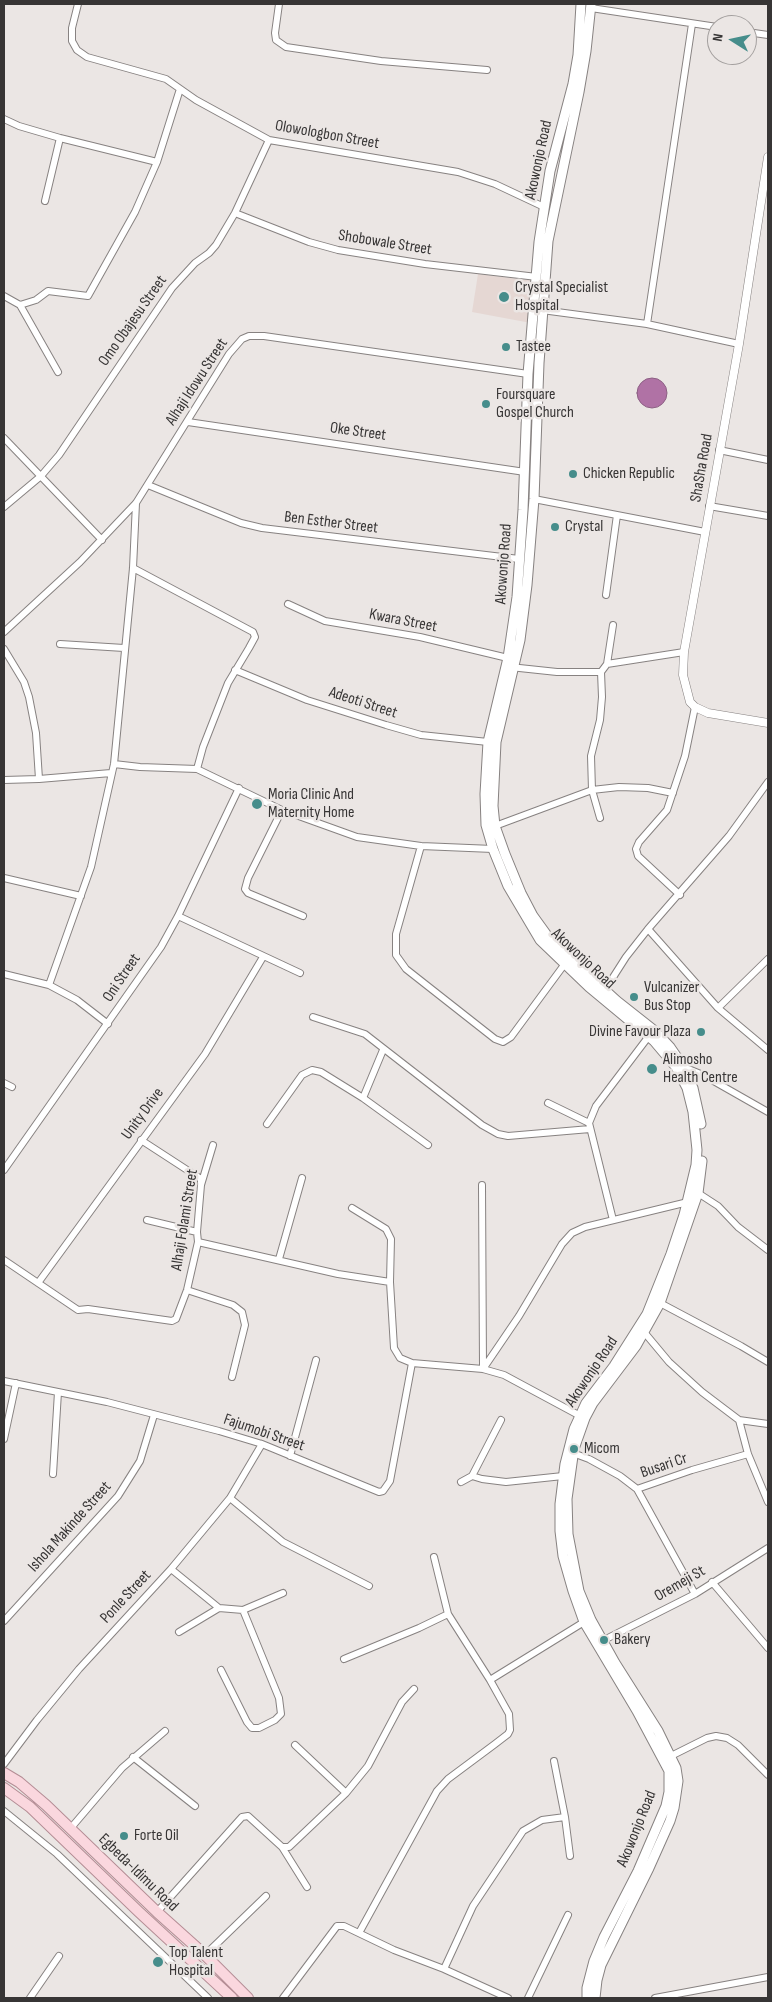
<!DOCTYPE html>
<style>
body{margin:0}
#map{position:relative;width:772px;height:2002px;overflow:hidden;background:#ebe6e4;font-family:"Sofia Sans Condensed",sans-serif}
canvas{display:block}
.frame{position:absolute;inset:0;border:5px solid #373535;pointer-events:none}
.north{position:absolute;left:707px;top:15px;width:50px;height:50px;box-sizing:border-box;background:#ebe6e4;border:1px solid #a39f9e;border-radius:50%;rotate:280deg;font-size:14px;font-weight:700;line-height:20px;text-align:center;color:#373535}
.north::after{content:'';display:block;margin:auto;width:18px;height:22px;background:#468d8b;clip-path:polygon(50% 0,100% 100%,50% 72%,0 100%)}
</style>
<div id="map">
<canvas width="772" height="2002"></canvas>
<div class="frame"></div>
<div class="north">N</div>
</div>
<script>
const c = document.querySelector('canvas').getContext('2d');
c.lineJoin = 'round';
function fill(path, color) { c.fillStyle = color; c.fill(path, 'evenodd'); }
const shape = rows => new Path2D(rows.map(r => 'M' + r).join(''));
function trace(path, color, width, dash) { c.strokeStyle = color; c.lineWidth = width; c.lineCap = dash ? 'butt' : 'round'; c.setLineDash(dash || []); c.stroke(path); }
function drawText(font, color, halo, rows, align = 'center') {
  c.font = font + ' "Sofia Sans Condensed",sans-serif'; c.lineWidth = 5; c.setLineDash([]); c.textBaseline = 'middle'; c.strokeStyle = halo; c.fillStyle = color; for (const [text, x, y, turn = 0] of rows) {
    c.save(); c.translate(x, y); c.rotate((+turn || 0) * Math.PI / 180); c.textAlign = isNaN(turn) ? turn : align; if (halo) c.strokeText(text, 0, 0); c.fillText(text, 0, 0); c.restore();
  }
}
fill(shape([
 [478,274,535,281,531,323,472,312]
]), '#e5d7d3');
const water = shape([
 '637 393a15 15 0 1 1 30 0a15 15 0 1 1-30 0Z'
]);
fill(water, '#b072a5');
trace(water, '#8c6083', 1);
const minor = shape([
 [78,4,72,28,72,41,77,50,87,57,166,79,196,100,269,140,458,172,495,184,544,207],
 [279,4,275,33,276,40,286,47,381,61,487,70],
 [591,8,717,27],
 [747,32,768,35],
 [4,119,19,126,60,138,157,162],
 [45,201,60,138],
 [235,213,309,242,338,250,425,264,537,277],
 [4,296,20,305,36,300,48,291,88,296,135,212,157,162,180,89],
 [20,305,58,372],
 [542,310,647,324,739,344],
 [647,324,692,24],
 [188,422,525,472],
 [4,438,102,540],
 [719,450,768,460],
 [148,485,241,523,262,528,519,559],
 [534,499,705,532],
 [709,506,768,516],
 [4,507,41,476,59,455,172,288,195,263,209,253,216,245,235,213,269,140],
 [133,568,253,632,255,637,249,648,228,683,203,747,197,769],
 [606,595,617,515],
 [288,604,325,621,420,637,512,659],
 [4,632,80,562,136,503,229,354,242,339,249,336,264,336,528,374],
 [60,644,124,648],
 [4,649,24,682,29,697,36,733,39,779],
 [607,664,684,652],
 [510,667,557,672,601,672],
 [235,670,307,700,386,725,421,735,488,742],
 [114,764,140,767,197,769,282,810,357,837,421,846,493,849],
 [4,780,39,779,111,773],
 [282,810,248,878,245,889,248,893,303,916],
 [600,818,592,790,591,756,600,720,602,697,601,672,607,664,613,625],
 [495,826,592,790,619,787,648,788,673,793],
 [421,846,396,934,396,955,406,969,495,1039,503,1042,511,1037,564,965],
 [4,878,81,896],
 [680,895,638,856,636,849,639,842,667,810,685,756,695,707],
 [178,916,300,973],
 [648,929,718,1008,768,1050],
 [4,974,49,985,77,1000,108,1024],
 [49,985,91,867,114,764,133,568,136,503],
 [603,993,626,957,648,929,729,836,768,782],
 [718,1008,768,959],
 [313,1017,365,1034,482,1125,498,1134,508,1136,590,1129],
 [681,1066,703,1075,768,1112],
 [4,1083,12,1087],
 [363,1098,383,1050],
 [548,1103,589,1123],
 [267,1124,302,1075,312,1070,321,1072,363,1098,428,1145],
 [141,1140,201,1179,201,1183],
 [4,1170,161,947,178,916,239,788],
 [482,1185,483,1368],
 [698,1193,718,1206,738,1227,768,1250],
 [352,1208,386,1229,391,1239,390,1282,394,1348,400,1358,412,1363,483,1369,504,1375,584,1418],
 [147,1220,197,1232],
 [613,1220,589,1123,596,1106,649,1036],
 [198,1242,338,1274,390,1282],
 [279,1259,302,1178],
 [4,1260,78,1310,88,1309,172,1321,176,1319,187,1290,198,1242,197,1232,201,1185,213,1145],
 [38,1283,205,1054,263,957],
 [187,1290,233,1305,242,1312,245,1325,232,1377],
 [660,1303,741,1346,768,1362],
 [644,1332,669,1362,702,1392,739,1420,768,1424],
 [483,1369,519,1316,562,1244,572,1233,585,1227,688,1202],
 [4,1381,107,1402,219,1431,262,1444,379,1492,383,1491,390,1481,412,1363],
 [739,1420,748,1454,768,1502],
 [4,1439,16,1383],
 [570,1452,589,1459,620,1476,637,1489,692,1470,748,1454],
 [290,1456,316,1360],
 [53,1474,58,1392],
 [472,1476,482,1479,506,1482,563,1476],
 [461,1482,472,1476,501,1420],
 [637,1489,695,1594],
 [230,1498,283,1542,369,1586],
 [171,1569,219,1608],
 [712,1582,768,1648],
 [4,1621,118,1496,140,1461,154,1415],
 [179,1632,219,1608,243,1610,283,1593],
 [604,1640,695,1594,768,1548],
 [344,1659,419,1628,448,1614],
 [221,1670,247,1722,252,1728,259,1728,275,1720,281,1714,279,1698,243,1610],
 [490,1680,584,1622],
 [295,1745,346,1793],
 [671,1756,707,1738,716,1736,727,1738,738,1745,768,1775],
 [133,1757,195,1806],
 [554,1761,565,1817,570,1856],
 [4,1764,37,1720,79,1669,171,1569,230,1498,262,1444],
 [4,1811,57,1854,208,1998],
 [70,1829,122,1768,165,1731],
 [282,1847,307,1887],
 [157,1912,242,1817,248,1816,282,1847,289,1847,346,1793,368,1766,402,1702,414,1689],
 [359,1933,437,1791,448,1779,495,1744,508,1734,510,1730,509,1714,490,1680,448,1614,434,1557],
 [205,1955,266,1896],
 [444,1969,473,1906,523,1831,542,1820,565,1817],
 [30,1998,59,1956],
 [283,1998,337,1926,344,1926,394,1950,444,1969,508,1998],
 [528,1998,568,1915],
 [655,1998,768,1977]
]);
const tertiary = shape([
 [768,157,739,344,684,652,683,675,690,702,695,707,708,713,768,723]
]);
const secondary = shape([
 [581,4,578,55,573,84,550,171,539,242,528,374,523,510,517,597,508,658,488,742,485,794,486,825,493,849,508,886,540,940,589,987,654,1041,676,1067,687,1088,693,1112,697,1150,696,1165,684,1215,671,1254,647,1314,614,1366,586,1403,574,1429,565,1464,560,1504,560,1531,563,1556,573,1591,584,1622,637,1711,669,1771,669,1792,666,1806,638,1871,604,1937,594,1961,587,1988,587,1998],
 [591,4,586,51,579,92,548,241,539,363,534,499,527,585,520,640,496,742,493,806,495,826,505,854,521,893,533,916,546,934,562,951,617,1001,655,1031,670,1047,683,1066,693,1088,701,1124],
 [595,1998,597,1980,601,1965,649,1868,670,1821,674,1808,678,1781,676,1768,658,1731,615,1663,591,1620,579,1591,568,1534,567,1499,574,1449,585,1418,593,1403,636,1346,660,1303,698,1193,702,1161]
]);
const primary = shape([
 [4,1773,19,1782,46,1805,157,1912,205,1955,248,1998],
 [4,1788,30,1807,139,1912,232,1998]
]);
trace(minor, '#878281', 8);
trace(tertiary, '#878281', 9);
trace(secondary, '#878281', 11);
trace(primary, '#b48d95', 12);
trace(minor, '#fff', 6);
trace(tertiary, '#fff', 8);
trace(secondary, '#fff', 9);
trace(primary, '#fad7de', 10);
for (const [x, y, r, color] of [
 [504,297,6,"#468d8b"],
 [506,347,5,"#468d8b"],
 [486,404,5,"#468d8b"],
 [573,474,5,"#468d8b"],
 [555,527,5,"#468d8b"],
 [257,804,6,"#468d8b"],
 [634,997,5,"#468d8b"],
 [701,1032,5,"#468d8b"],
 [652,1069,6,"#468d8b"],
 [574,1449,5,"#468d8b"],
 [604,1640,5,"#468d8b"],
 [124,1836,5,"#468d8b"],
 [158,1962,6,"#468d8b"]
]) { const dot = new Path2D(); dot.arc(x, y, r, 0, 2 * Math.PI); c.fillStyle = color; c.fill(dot); trace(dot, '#ebe6e4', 2); }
drawText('16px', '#373535', '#ebe6e4', [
 ["Olowologbon Street",327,135,10],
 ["Akowonjo Road",539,160,-78],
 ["Shobowale Street",385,243,9],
 ["Omo Obajesu Street",133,321,-55],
 ["Alhaji Idowu Street",197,382,-57],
 ["Oke Street",358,432,8],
 ["ShaSha Road",702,468,-80],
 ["Ben Esther Street",331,523,7],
 ["Akowonjo Road",504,564,-86],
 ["Kwara Street",403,621,11],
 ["Adeoti Street",363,703,18],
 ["Akowonjo Road",583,959,43],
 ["Oni Street",122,978,-56],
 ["Unity Drive",143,1114,-54],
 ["Alhaji Folami Street",185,1220,-81],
 ["Akowonjo Road",592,1372,-56],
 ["Fajumobi Street",264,1433,19],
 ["Busari Cr",664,1466,-19],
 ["Ishola Makinde Street",70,1527,-48],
 ["Oremeji St",680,1584,-30],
 ["Ponle Street",126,1597,-47],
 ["Akowonjo Road",637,1829,-68],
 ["Egbeda-Idimu Road",138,1873,44]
]);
drawText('16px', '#373535', '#ebe6e4', [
 ["Crystal Specialist",515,288],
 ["Hospital",515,306],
 ["Tastee",516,347],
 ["Foursquare",496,395],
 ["Gospel Church",496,413],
 ["Chicken Republic",583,474],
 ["Crystal",565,527],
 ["Moria Clinic And",268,795],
 ["Maternity Home",268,813],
 ["Vulcanizer",644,988],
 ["Bus Stop",644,1006],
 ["Divine Favour Plaza",691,1032,"right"],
 ["Alimosho",663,1060],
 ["Health Centre",663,1078],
 ["Micom",584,1449],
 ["Bakery",614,1640],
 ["Forte Oil",134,1836],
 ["Top Talent",169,1953],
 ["Hospital",169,1971]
], 'left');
</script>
